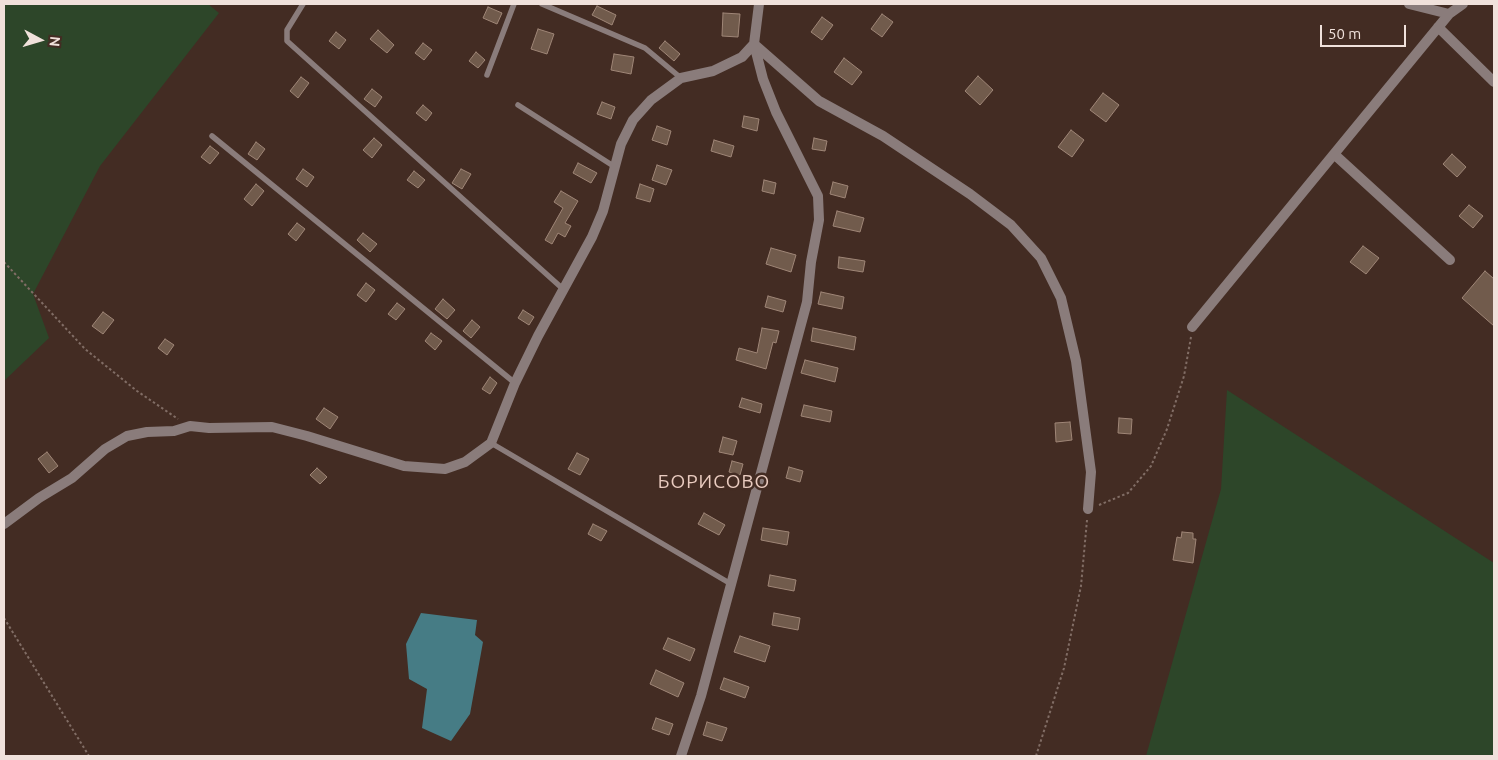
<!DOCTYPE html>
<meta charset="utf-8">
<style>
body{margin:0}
#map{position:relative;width:1498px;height:760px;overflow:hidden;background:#432c23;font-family:Ubuntu,sans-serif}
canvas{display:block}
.frame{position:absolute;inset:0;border:5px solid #f0e1db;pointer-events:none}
.north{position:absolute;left:15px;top:15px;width:50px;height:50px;-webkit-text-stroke:4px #432c23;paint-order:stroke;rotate:96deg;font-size:14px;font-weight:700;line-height:20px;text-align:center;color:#f0e1db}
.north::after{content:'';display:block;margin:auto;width:18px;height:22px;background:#f0e1db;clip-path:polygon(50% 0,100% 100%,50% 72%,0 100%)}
.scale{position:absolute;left:1320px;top:25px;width:86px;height:22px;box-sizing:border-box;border:2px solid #f0e1db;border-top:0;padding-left:6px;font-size:15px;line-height:18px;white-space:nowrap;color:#f0e1db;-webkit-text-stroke:4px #432c23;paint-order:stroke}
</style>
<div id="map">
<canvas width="1498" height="760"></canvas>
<div class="frame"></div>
<div class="north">N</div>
<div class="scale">50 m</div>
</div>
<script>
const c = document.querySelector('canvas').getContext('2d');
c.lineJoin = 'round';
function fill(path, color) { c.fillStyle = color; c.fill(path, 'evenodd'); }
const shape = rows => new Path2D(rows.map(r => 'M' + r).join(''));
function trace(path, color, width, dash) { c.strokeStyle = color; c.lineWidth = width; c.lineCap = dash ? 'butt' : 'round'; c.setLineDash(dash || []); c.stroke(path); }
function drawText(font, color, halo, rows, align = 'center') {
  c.font = font + ' Ubuntu,sans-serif'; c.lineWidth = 5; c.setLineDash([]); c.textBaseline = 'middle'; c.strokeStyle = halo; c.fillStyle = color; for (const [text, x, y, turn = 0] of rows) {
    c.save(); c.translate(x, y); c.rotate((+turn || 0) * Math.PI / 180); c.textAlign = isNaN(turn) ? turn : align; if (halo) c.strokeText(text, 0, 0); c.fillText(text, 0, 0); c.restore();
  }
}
fill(shape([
 [4,4,208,4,219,13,100,166,33,294,49,338,4,381],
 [1227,390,1494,563,1494,756,1146,756,1221,489]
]), '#2d4629');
fill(shape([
 [421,613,477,620,475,635,483,642,470,714,451,741,422,728,427,689,409,679,406,644]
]), '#467c85');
const building = shape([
 [597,6,616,15,612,25,592,15,597,6],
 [488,7,502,13,497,24,483,18,488,7],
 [723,13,740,14,738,37,722,36,723,13],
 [882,14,893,22,882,37,871,29,882,14],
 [822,17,833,25,822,40,811,32,822,17],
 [538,29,554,34,547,54,531,49,538,29],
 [378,30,394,45,387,53,370,39,378,30],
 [336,32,346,40,339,49,329,41,336,32],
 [665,41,680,54,674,61,659,48,665,41],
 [423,43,432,50,424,60,415,53,423,43],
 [476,52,485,60,478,68,469,61,476,52],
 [614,54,634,57,631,74,611,70,614,54],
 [844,58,862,72,852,85,834,72,844,58],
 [978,76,993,90,980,105,965,91,978,76],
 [301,77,309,83,298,98,290,91,301,77],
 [372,89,382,97,375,107,364,99,372,89],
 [1103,93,1119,105,1106,122,1090,110,1103,93],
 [602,102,615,107,611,119,597,114,602,102],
 [423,105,432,113,426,121,416,113,423,105],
 [744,116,759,119,757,131,742,127,744,116],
 [657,126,671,131,667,145,652,140,657,126],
 [1071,130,1084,140,1072,157,1058,147,1071,130],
 [374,138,382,145,372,158,363,150,374,138],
 [814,138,827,141,825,151,812,149,814,138],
 [714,140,734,146,731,157,711,151,714,140],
 [256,142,265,149,257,160,248,154,256,142],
 [210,146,219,153,210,164,201,157,210,146],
 [1452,154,1466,167,1457,177,1443,164,1452,154],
 [578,163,597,173,591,183,573,173,578,163],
 [657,165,672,170,666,185,652,180,657,165],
 [303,169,314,177,307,187,296,179,303,169],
 [461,169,471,174,462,189,452,183,461,169],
 [414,171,425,180,418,188,407,180,414,171],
 [764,180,776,183,774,194,762,191,764,180],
 [833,182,848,186,845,198,830,194,833,182],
 [256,184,264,191,252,206,244,199,256,184],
 [640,184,654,189,650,202,636,198,640,184],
 [561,191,578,201,565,223,571,226,565,237,558,233,552,244,545,240,563,208,554,202,561,191],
 [1469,205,1483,216,1473,228,1459,216,1469,205],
 [837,211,864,218,860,232,833,226,837,211],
 [297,223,305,229,296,241,288,234,297,223],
 [363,233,377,244,370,252,357,240,363,233],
 [1363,246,1379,258,1366,274,1350,262,1363,246],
 [771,248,796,255,791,272,766,264,771,248],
 [839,257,865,261,863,272,838,268,839,257],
 [1485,271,1494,279,1494,326,1462,298,1485,271],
 [366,283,375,290,366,302,357,295,366,283],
 [821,292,844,297,842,309,818,304,821,292],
 [768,296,786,301,783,312,765,307,768,296],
 [443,299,455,310,447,319,435,309,443,299],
 [397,303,405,309,396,320,388,314,397,303],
 [523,310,534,317,529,325,518,318,523,310],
 [103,312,114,320,103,334,92,326,103,312],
 [472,320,480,327,471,338,463,331,472,320],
 [762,328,779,331,776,343,773,342,766,369,736,360,739,348,757,353,762,328],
 [813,328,856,337,854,350,811,341,813,328],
 [431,333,442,341,435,350,425,341,431,333],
 [165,339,174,345,167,355,158,348,165,339],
 [805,360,838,368,835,382,801,373,805,360],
 [490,377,497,383,490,394,482,389,490,377],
 [742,398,762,404,760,413,739,407,742,398],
 [804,405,832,411,830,422,801,416,804,405],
 [324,408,338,417,330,429,316,419,324,408],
 [1119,418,1132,419,1131,434,1118,433,1119,418],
 [1070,422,1072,440,1056,442,1055,423,1070,422],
 [723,437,737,441,733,455,719,452,723,437],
 [47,452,58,466,49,473,38,459,47,452],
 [577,453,589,459,580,475,568,469,577,453],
 [732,461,743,464,740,475,729,472,732,461],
 [789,467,803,471,800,482,786,478,789,467],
 [317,468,327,477,320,484,310,475,317,468],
 [704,513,725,525,719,535,698,524,704,513],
 [593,524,607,531,601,541,588,534,593,524],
 [763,528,789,532,787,545,761,540,763,528],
 [1182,532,1193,533,1193,539,1196,539,1193,563,1173,560,1177,537,1181,538,1182,532],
 [770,575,796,580,794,591,768,586,770,575],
 [774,613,800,618,798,630,772,625,774,613],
 [740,636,770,646,765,662,734,652,740,636],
 [668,638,695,649,690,661,663,649,668,638],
 [656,670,684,683,678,697,650,684,656,670],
 [724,678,749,687,745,698,720,689,724,678],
 [656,718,673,724,669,735,652,729,656,718],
 [707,722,727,728,722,741,703,735,707,722]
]);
fill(building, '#715b4c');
trace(building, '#9f8677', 1);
trace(shape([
 [4,262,85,349,137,391,178,419],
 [1099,505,1128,493,1151,466,1167,429,1184,376,1191,337],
 [4,618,89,756],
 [1036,756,1064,668,1081,586,1087,520]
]), '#816d65', 2, [2.5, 2.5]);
trace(shape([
 [303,4,287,30,287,41,563,289],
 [542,4,645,48,681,78],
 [487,75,514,4],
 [518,105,615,167],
 [212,136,515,383],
 [491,443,731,584]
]), '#8a7c7b', 5.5);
trace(shape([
 [1409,4,1449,14],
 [1438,27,1494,82],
 [1334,154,1450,260],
 [1192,327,1449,14,1463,4],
 [4,524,39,498,72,478,105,449,127,436,147,432,174,431,190,426,209,428,272,427,307,436,404,466,445,469,465,462,491,443,515,383,538,336,592,237,603,211,621,144,633,120,651,100,681,78,713,71,742,57,754,44,819,101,883,136,970,194,1011,225,1041,258,1061,298,1076,361,1091,472,1088,509],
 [681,756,701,696,807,302,811,262,819,220,818,196,776,112,763,79,754,44,759,4]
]), '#8a7c7b', 10);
c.letterSpacing = '1px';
drawText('19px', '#eaccc0', '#432c23', [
 ["БОРИСОВО",714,482]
]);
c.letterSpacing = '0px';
</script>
